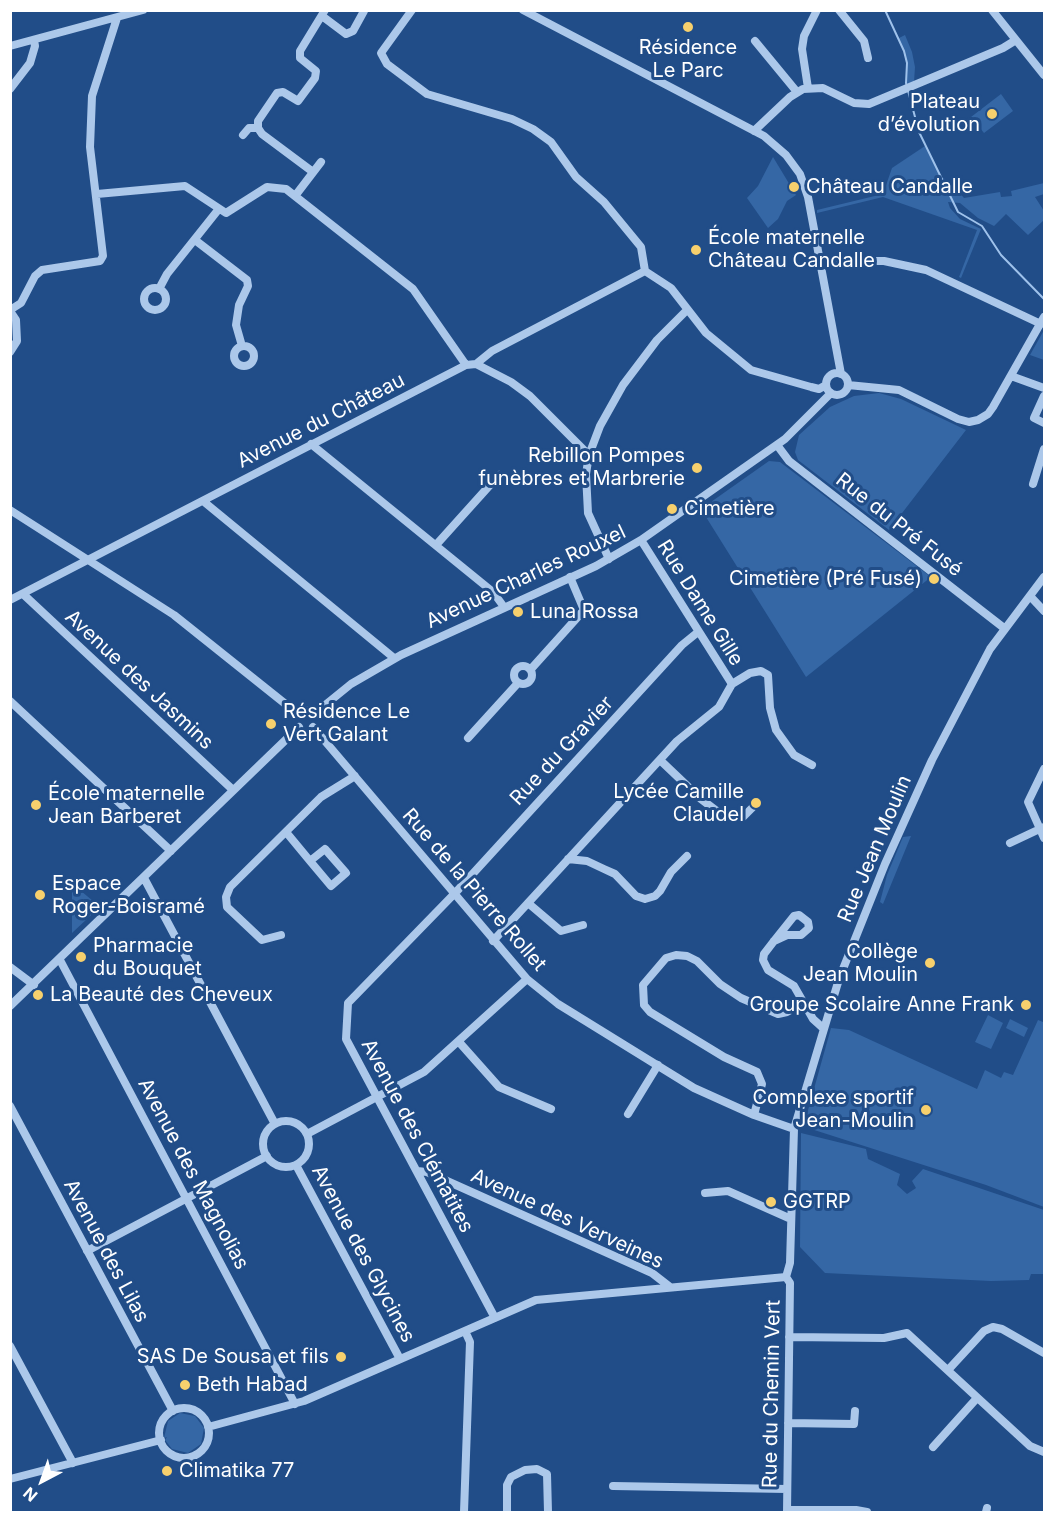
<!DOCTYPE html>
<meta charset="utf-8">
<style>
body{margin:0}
#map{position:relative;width:1055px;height:1523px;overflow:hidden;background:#214d88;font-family:Inter,sans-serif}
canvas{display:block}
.frame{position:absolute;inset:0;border:12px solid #fff;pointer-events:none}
.north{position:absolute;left:12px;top:1451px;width:60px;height:60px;-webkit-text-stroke:4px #214d88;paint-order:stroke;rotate:221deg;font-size:16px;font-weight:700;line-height:24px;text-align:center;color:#fff}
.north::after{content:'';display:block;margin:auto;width:21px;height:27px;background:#fff;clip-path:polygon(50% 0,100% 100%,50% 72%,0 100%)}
</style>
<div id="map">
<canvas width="1055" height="1523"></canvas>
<div class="frame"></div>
<div class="north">N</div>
</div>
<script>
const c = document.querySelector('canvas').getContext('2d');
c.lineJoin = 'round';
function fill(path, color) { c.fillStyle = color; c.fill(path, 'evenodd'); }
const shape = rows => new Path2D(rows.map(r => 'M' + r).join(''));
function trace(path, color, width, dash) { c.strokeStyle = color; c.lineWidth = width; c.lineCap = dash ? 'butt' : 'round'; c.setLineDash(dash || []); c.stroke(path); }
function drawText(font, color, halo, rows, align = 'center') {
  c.font = font + ' Inter,sans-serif'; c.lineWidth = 6; c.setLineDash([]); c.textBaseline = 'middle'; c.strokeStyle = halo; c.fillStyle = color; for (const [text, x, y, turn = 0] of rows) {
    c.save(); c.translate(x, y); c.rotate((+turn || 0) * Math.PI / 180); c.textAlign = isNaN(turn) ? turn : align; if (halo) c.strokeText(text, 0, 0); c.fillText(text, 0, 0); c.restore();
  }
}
fill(shape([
 [885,11,899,38,905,35,912,52,915,67,914,82,907,84,907,63,904,51],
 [1001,94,1013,111,984,133,971,117],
 [925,146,942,178,948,180,964,198,1000,192,1001,197,1012,196,1011,191,1044,183,1044,194,1035,197,1044,211,1044,220,1028,235,1006,214,994,226,978,218,960,203,948,202,950,208,960,219,981,229,961,278,959,277,977,230,883,197,817,213,817,210,883,194,892,168],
 [773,157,796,195,787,201,778,219,768,228,747,198,758,186],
 [1044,330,1044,360,1030,355],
 [879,393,901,399,966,430,889,530,798,460,795,452,799,435,830,407,854,396],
 [769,461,780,462,931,577,806,677,701,509],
 [911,836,883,904,880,902,887,875,903,837],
 [76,879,79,881,75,886,99,906,103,901,104,903,72,933,72,882],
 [988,1015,1003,1023,991,1049,975,1042],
 [1044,1018,1044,1207,986,1185,808,1128,805,1121,831,1028,849,1030,977,1089,985,1070,1001,1078,1004,1072,1013,1075,1038,1020,1043,1022],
 [1010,1019,1028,1028,1024,1037,1006,1028],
 [801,1133,866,1149,868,1159,900,1174,897,1185,907,1194,916,1188,912,1181,923,1169,1044,1210,1044,1274,1031,1274,1029,1280,991,1281,825,1273,800,1247],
 [180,1413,195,1416,204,1428,201,1444,188,1453,172,1449,165,1440,167,1437,164,1438,168,1421]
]), '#3567a5');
trace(shape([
 [885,10,904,51,907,63,906,83,919,132,958,212,982,226,1001,255,1044,299]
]), '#9fc2eb', 2);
trace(shape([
 [412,10,381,53,387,64,427,94,512,119,533,129,551,142,576,177,604,202,641,247,645,271],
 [523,10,764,136,786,155,800,174,808,197,841,374],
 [839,10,864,41,868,58],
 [992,10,1044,75],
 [322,16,346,34,353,31,364,11],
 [755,41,797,92],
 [10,46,143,10],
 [808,88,802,49,804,36,817,10],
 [10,89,30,63,35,46,34,40],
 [754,131,790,97,803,89,823,88,854,103,869,104,1003,48,1016,40],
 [243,135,249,128,258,128],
 [313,172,262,134,258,128,258,121,277,93,283,92,298,101,315,78,316,71,300,58,300,51,325,10],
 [97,194,185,186,226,213,267,187,286,189,413,289,466,365],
 [295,196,321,162],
 [195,240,247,280,248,286,239,305,236,325,242,346],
 [822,265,855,261,884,261,926,270,1041,324],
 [645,271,671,288,706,333,751,370,811,387,819,389,826,385],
 '144 299a11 11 0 1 1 22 0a11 11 0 1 1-22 0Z',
 [159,289,167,274,218,210],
 [10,310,21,303,35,276,42,270,100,261,103,256,90,147,92,96,117,18],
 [10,311,16,320,17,341,10,352],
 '234 356a10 10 0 1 1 20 0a10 10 0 1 1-20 0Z',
 [476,364,511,382,530,396,589,455],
 '826 384a11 11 0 1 1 22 0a11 11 0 1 1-22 0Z',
 [1011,376,1044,388],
 [848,385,899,390,958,419,969,422,978,420,988,414,993,407,1044,317],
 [1044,396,1034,418,1044,423],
 [311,444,493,592,504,607],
 [777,445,789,461,1004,628],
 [1033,484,1044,449],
 [203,501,394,658],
 [10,510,174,615,298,714],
 [641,540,732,684],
 [436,545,499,475],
 [609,559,588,513,586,474,589,455,600,426,623,385,657,340,687,310],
 [23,594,233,790],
 [1030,596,1044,611],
 [10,600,466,365,476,364,492,351,645,271],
 '514 675a9 9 0 1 1 18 0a9 9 0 1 1-18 0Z',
 [531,669,584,610,570,577],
 [732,684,750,673,761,671,768,675,770,708,776,730,794,755,812,765],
 [10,701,171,851],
 [298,714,306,710,314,714],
 [314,714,351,684,401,655,596,566,641,540,785,439,831,393],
 [313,727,527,979,558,1004,694,1088,754,1115,794,1129],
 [468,738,518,683],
 [660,760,701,799,722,815,730,818,743,817,758,802],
 [1044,769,1028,802,1044,838],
 [286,832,310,861,331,886,346,873,325,849,310,861],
 [1010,843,1044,827],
 [568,859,587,861,604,869,615,874,636,896,645,899,655,896,660,891,671,872,687,856],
 [144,878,275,1124],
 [528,903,561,931,583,925],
 [281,935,262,940,227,907,226,897,230,887,321,797,355,776],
 [493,941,677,741,719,707,732,684],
 [774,941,787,935,801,935,809,928,808,922,799,915,794,916,774,941,764,954,763,960,768,970,794,986,813,1019,823,1028],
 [60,960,295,1404],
 [10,967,34,985],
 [10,1006,299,727],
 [459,1042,499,1087,551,1109],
 [10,1106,173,1411],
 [628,1114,658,1065],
 [754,1115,762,1084,757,1072,724,1057,650,1012,644,1005,643,985,666,958,676,955,687,956,697,961,720,984,741,998,778,1014,787,1012,804,1003],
 '263 1144a23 23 0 1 1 46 0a23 23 0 1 1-46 0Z',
 [307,1134,424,1072,527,979],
 [296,1165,400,1359],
 [417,1171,427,1172,652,1273,670,1287],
 [705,1193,728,1191,791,1219],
 [87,1251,267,1156],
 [786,1277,790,1263,794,1129,839,979,885,864,932,760,990,649,1044,577],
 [786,1277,790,1283,787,1512],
 [495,1318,346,1039,348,1003,457,891,682,645,698,632],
 [789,1337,884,1338,907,1333,1030,1446,1044,1452],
 [10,1346,73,1463],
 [949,1369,984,1331,993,1327,1002,1329,1044,1353],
 '159 1433a25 25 0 1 1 50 0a25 25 0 1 1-50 0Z',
 [788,1423,854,1424,855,1411],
 [208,1427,304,1401,536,1300,786,1277],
 [933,1447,977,1398],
 [10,1479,161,1440],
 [613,1486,787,1489],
 [787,1510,856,1510,867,1512],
 [464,1512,470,1342,465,1331],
 [507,1512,507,1485,511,1477,525,1470,537,1469,547,1474,548,1512],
 [986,1512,987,1508]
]), '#acc8ea', 8);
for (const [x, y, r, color] of [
 [688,27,6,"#f7d06d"],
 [992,114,6,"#f7d06d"],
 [794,187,6,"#f7d06d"],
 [696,250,6,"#f7d06d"],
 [697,468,6,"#f7d06d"],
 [672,509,6,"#f7d06d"],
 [934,579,6,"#f7d06d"],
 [518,612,6,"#f7d06d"],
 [271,724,6,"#f7d06d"],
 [756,803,6,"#f7d06d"],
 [36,805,6,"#f7d06d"],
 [40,895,6,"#f7d06d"],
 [81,957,6,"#f7d06d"],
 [930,963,6,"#f7d06d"],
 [38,995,6,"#f7d06d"],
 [1026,1005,6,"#f7d06d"],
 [926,1110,6,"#f7d06d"],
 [771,1202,6,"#f7d06d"],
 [341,1357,6,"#f7d06d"],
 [185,1385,6,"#f7d06d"],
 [167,1471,6,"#f7d06d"]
]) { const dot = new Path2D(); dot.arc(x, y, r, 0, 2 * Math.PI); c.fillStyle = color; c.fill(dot); trace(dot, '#214d88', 2); }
drawText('20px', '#fff', '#214d88', [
 ["Résidence",688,48,"center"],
 ["Le Parc",688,71,"center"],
 ["Plateau",980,102,"right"],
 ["d’évolution",980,125,"right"],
 ["Château Candalle",806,187],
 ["École maternelle",708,238],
 ["Château Candalle",708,261],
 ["Rebillon Pompes",685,456,"right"],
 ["funèbres et Marbrerie",685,479,"right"],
 ["Cimetière",684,509],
 ["Cimetière (Pré Fusé)",922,579,"right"],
 ["Luna Rossa",530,612],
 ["Résidence Le",283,712],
 ["Vert Galant",283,735],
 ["Lycée Camille",744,792,"right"],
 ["Claudel",744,815,"right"],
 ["École maternelle",48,794],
 ["Jean Barberet",48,817],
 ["Espace",52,884],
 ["Roger-Boisramé",52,907],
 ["Pharmacie",93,946],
 ["du Bouquet",93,969],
 ["Collège",918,952,"right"],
 ["Jean Moulin",918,975,"right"],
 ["La Beauté des Cheveux",50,995],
 ["Groupe Scolaire Anne Frank",1014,1005,"right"],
 ["Complexe sportif",914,1098,"right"],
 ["Jean-Moulin",914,1121,"right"],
 ["GGTRP",783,1202],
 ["SAS De Sousa et fils",329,1357,"right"],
 ["Beth Habad",197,1385],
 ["Climatika 77",179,1471]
], 'left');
drawText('20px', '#fff', '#214d88', [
 ["Avenue du Château",321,421,-27],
 ["Rue du Pré Fusé",899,525,38],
 ["Avenue Charles Rouxel",526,577,-25],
 ["Rue Dame Gille",700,603,58],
 ["Avenue des Jasmins",139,680,43],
 ["Rue du Gravier",562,751,-47],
 ["Rue Jean Moulin",875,849,-67],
 ["Rue de la Pierre Rollet",474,890,49],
 ["Avenue des Clématites",417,1136,62],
 ["Avenue des Magnolias",193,1174,62],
 ["Avenue des Verveines",567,1219,25],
 ["Avenue des Lilas",106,1251,62],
 ["Avenue des Glycines",363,1254,62],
 ["Rue du Chemin Vert",772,1394,-89]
]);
</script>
